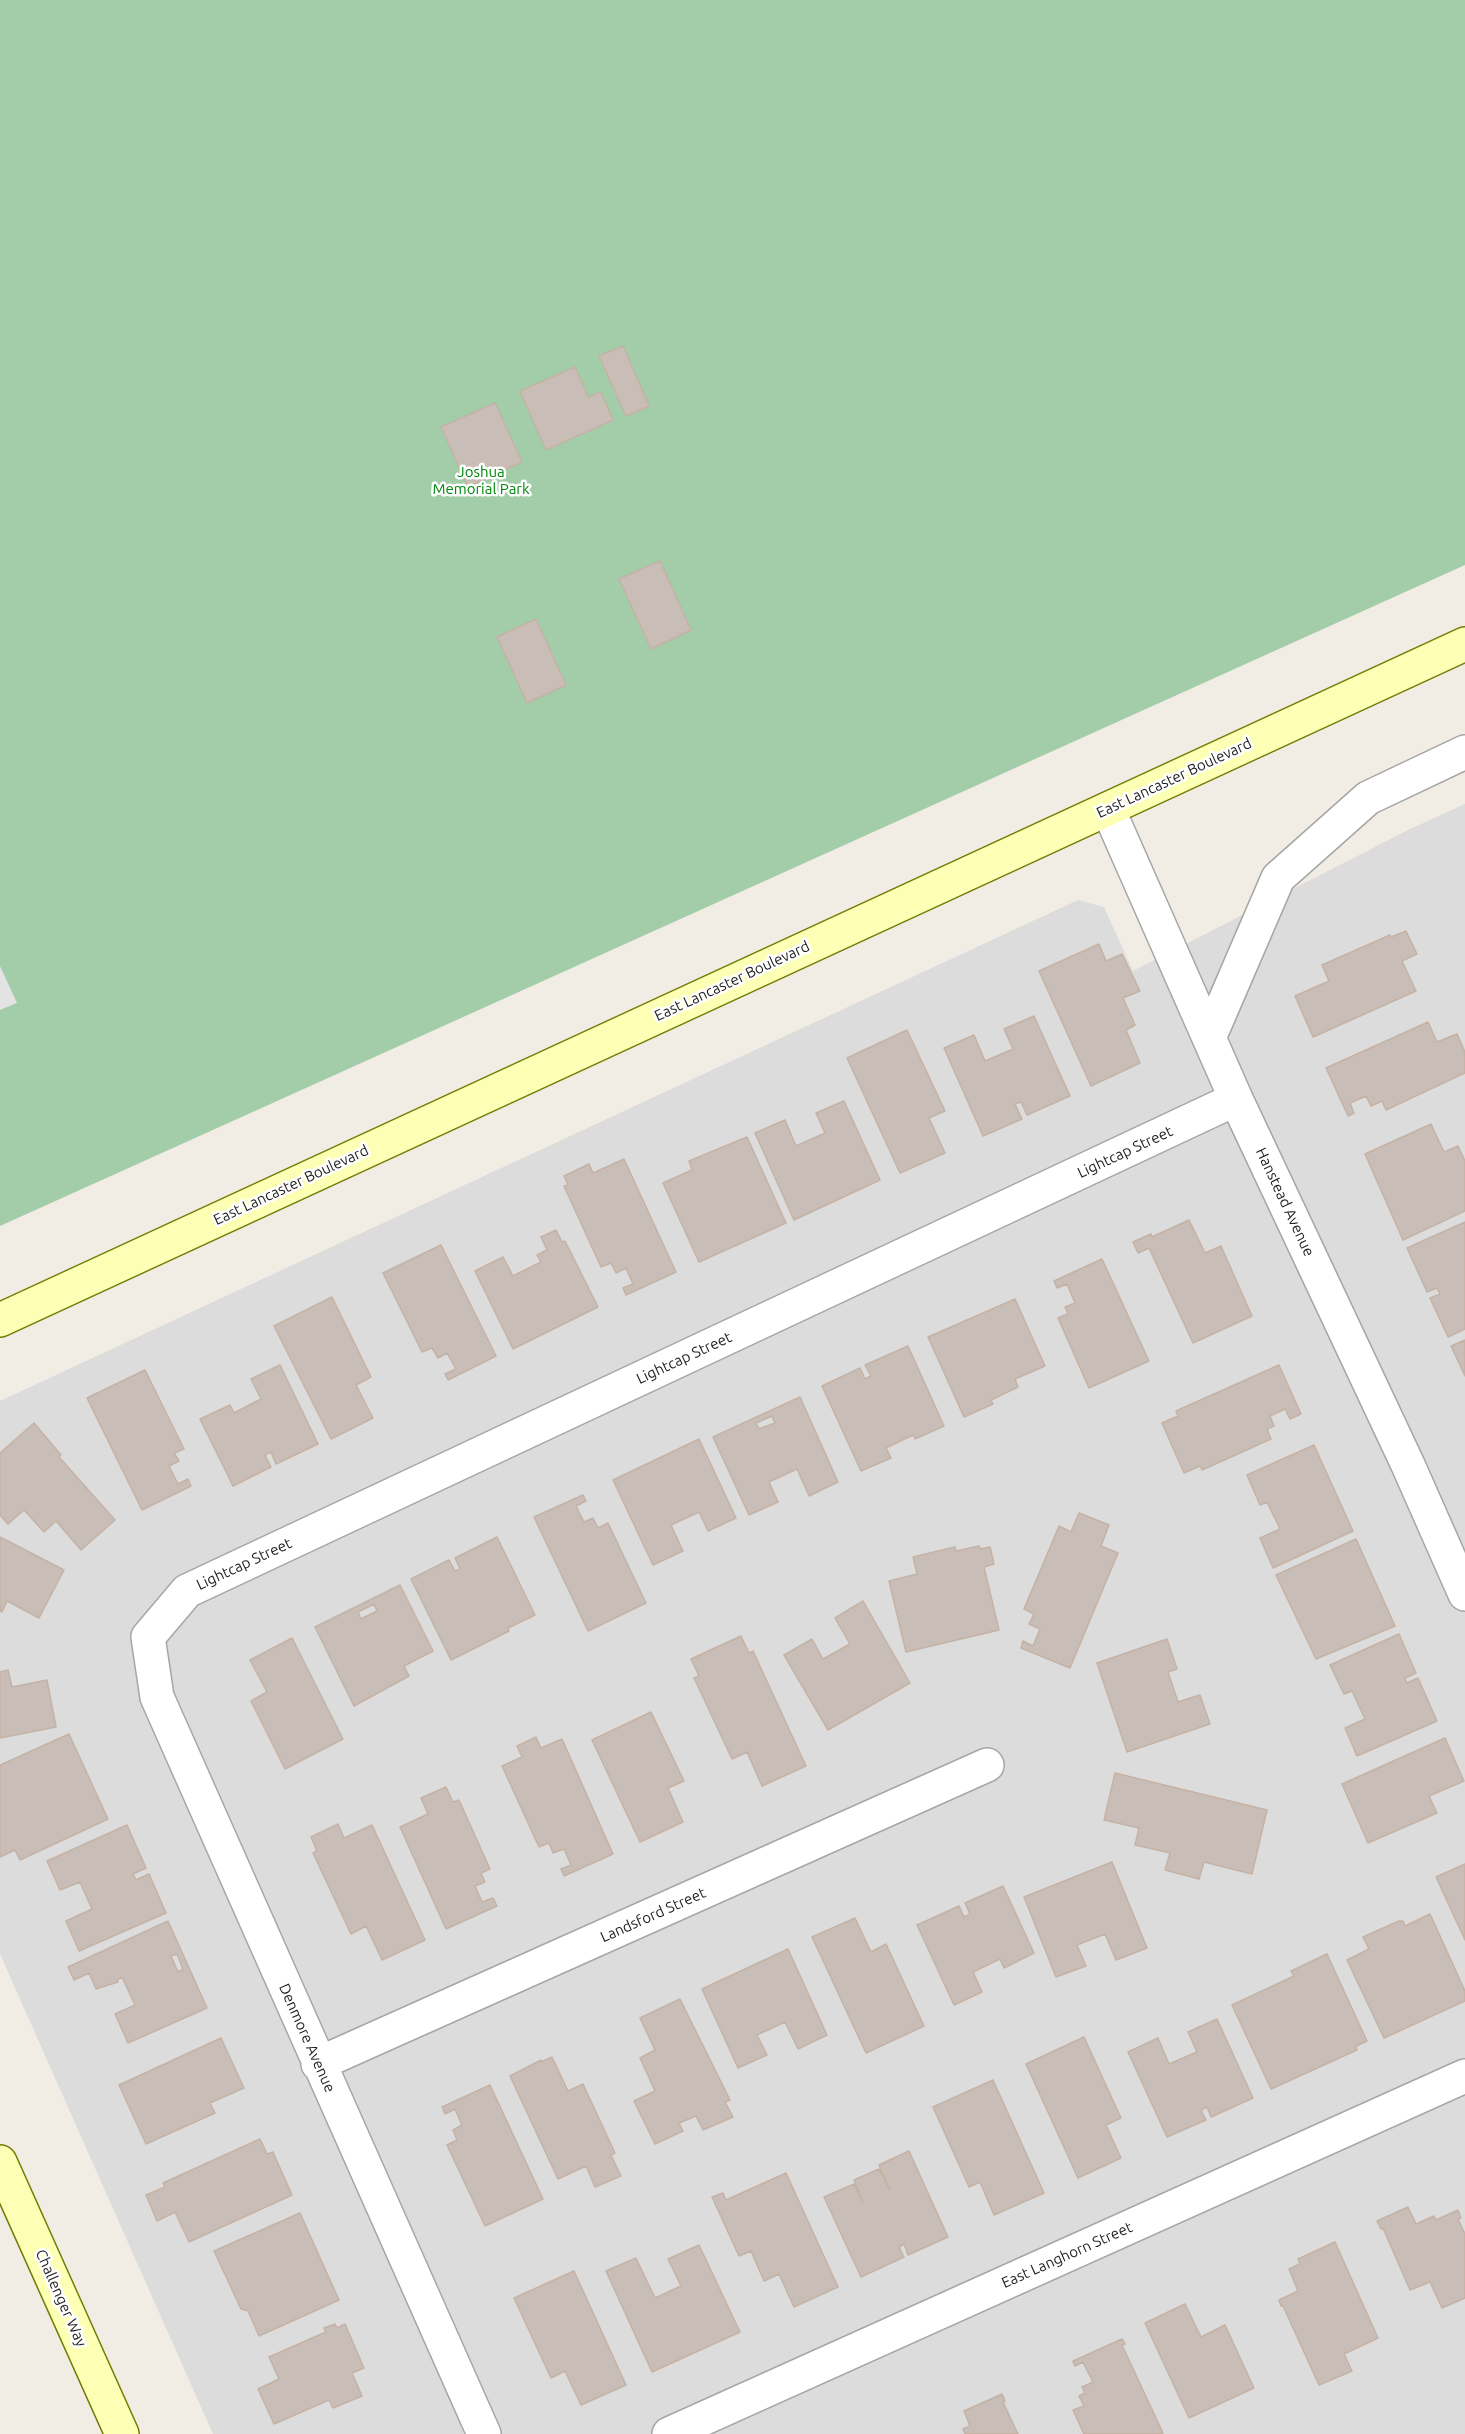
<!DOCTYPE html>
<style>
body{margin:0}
canvas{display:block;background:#f1ece4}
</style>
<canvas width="1465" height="2434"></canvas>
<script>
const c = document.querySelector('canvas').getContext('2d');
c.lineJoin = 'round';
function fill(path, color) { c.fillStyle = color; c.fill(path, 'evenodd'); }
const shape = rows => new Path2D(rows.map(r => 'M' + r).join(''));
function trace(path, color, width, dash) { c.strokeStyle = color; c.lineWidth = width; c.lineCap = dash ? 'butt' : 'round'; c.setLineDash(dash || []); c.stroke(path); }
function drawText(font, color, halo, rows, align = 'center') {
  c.font = font + ' Ubuntu,sans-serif'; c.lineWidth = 5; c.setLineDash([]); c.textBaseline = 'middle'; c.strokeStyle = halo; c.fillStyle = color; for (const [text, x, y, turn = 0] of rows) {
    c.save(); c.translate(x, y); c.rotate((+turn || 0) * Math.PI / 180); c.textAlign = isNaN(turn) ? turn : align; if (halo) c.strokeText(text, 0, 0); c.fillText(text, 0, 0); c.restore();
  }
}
fill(shape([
 [1465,804,1465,2434,213,2434,0,1954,0,1401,1078,900,1104,907,1133,971,1410,829]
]), '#dddcdc');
fill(shape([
 [0,0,1465,0,1465,565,0,1226]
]), '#a3cca8');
fill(shape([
 [0,966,17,1003,0,1010]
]), '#e3e3e3');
const building = shape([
 [623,346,649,406,626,416,599,356,623,346],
 [575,367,588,397,601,392,613,420,546,450,520,391,575,367],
 [495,403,522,462,468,487,441,427,495,403],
 [660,561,691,630,651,649,619,579,660,561],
 [536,619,566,685,527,703,497,637,536,619],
 [1406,931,1417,954,1402,961,1416,991,1313,1037,1295,996,1329,981,1322,965,1390,935,1391,937,1406,931],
 [1099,944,1106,961,1122,954,1140,991,1123,998,1135,1025,1126,1030,1140,1063,1091,1086,1039,971,1099,944],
 [1034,1016,1070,1096,1027,1115,1021,1102,1015,1104,1022,1119,983,1136,944,1048,974,1035,985,1061,1013,1049,1004,1029,1034,1016],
 [1428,1022,1437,1042,1457,1034,1465,1052,1465,1073,1386,1110,1382,1101,1371,1106,1366,1096,1350,1103,1354,1113,1348,1116,1326,1068,1428,1022],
 [907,1030,945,1111,929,1118,945,1153,900,1173,847,1058,907,1030],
 [844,1101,880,1180,794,1220,755,1133,785,1120,796,1146,825,1133,816,1113,844,1101],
 [1431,1124,1444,1152,1458,1146,1465,1161,1465,1211,1403,1240,1365,1154,1431,1124],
 [747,1137,786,1223,699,1262,663,1183,692,1170,689,1161,747,1137],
 [624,1159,676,1272,626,1295,623,1288,633,1284,626,1268,616,1273,611,1263,601,1267,564,1186,568,1185,564,1176,589,1164,593,1173,624,1159],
 [1189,1220,1205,1253,1221,1246,1252,1316,1193,1343,1149,1248,1138,1253,1133,1242,1151,1234,1152,1237,1189,1220],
 [1465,1222,1465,1329,1448,1337,1430,1298,1440,1294,1437,1288,1427,1292,1407,1248,1465,1222],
 [556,1230,562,1242,565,1241,598,1307,513,1349,475,1271,503,1257,513,1276,541,1262,537,1255,547,1250,541,1237,556,1230],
 [441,1245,496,1356,448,1380,445,1374,456,1369,447,1353,438,1358,432,1348,422,1352,383,1273,441,1245],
 [1102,1259,1149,1361,1089,1388,1058,1318,1068,1314,1065,1307,1075,1303,1067,1284,1057,1288,1054,1281,1102,1259],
 [332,1297,371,1377,356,1385,373,1418,331,1439,274,1326,332,1297],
 [1015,1299,1045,1366,1015,1379,1018,1387,991,1400,993,1404,964,1417,928,1337,1015,1299],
 [1465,1340,1465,1376,1451,1346,1465,1340],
 [908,1346,944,1426,915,1439,913,1435,886,1448,891,1458,861,1471,822,1386,860,1368,865,1379,871,1376,865,1365,908,1346],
 [280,1365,318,1444,276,1464,271,1452,265,1455,271,1467,233,1486,200,1419,230,1405,234,1413,261,1399,251,1379,280,1365],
 [1279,1365,1301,1414,1290,1419,1285,1409,1270,1416,1274,1426,1267,1429,1271,1439,1202,1470,1200,1466,1184,1473,1162,1423,1178,1416,1176,1411,1279,1365],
 [145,1370,184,1449,174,1453,179,1461,169,1466,178,1484,188,1479,191,1486,142,1510,87,1398,145,1370],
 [800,1397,838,1482,809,1496,797,1469,769,1482,778,1502,749,1515,713,1437,800,1397],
 [772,1416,775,1423,759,1429,756,1423,772,1416],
 [34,1423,61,1455,59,1457,115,1520,81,1550,56,1521,44,1532,24,1510,8,1524,0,1515,0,1453,34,1423],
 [699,1439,736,1518,708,1531,699,1512,671,1525,683,1551,653,1565,613,1480,699,1439],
 [1314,1445,1353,1531,1273,1568,1260,1538,1280,1529,1267,1502,1260,1505,1247,1475,1314,1445],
 [583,1495,586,1501,576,1506,584,1522,593,1518,598,1528,608,1523,646,1603,588,1631,534,1517,583,1495],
 [1079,1513,1109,1525,1101,1546,1118,1553,1070,1668,1021,1648,1023,1641,1033,1646,1040,1629,1029,1624,1034,1614,1024,1609,1059,1526,1071,1532,1079,1513],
 [0,1537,64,1570,39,1618,7,1601,2,1612,0,1611,0,1537],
 [497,1537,535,1615,508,1628,509,1631,451,1660,411,1579,449,1560,455,1571,460,1569,455,1558,497,1537],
 [1356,1539,1395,1626,1316,1659,1276,1575,1356,1539],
 [979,1546,980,1549,990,1547,994,1564,984,1567,999,1630,906,1652,889,1581,917,1574,913,1557,955,1547,956,1551,979,1546],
 [400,1585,433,1651,404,1666,409,1676,354,1706,315,1627,400,1585],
 [374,1604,377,1611,361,1619,358,1612,374,1604],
 [863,1601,910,1683,828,1730,784,1655,812,1639,823,1659,850,1644,835,1618,863,1601],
 [1399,1634,1416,1673,1405,1678,1407,1683,1418,1678,1437,1721,1357,1756,1345,1728,1365,1719,1352,1691,1344,1694,1330,1665,1399,1634],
 [741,1636,749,1653,753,1651,806,1766,762,1786,747,1752,732,1759,694,1678,699,1676,691,1659,741,1636],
 [292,1638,343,1739,285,1769,251,1701,267,1692,250,1660,292,1638],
 [1167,1639,1177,1669,1168,1672,1178,1702,1200,1695,1210,1724,1127,1752,1097,1663,1167,1639],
 [8,1670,12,1687,47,1680,56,1727,0,1738,0,1672,8,1670],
 [651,1712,684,1781,668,1788,683,1822,640,1842,592,1740,651,1712],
 [69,1734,108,1819,20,1860,15,1850,0,1857,0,1765,69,1734],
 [536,1737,541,1748,562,1739,613,1854,564,1876,561,1869,571,1865,564,1849,553,1853,549,1843,539,1847,502,1766,522,1757,517,1746,536,1737],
 [1445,1738,1464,1781,1429,1796,1437,1813,1368,1843,1342,1784,1445,1738],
 [1115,1773,1267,1810,1252,1874,1204,1862,1199,1879,1165,1870,1170,1853,1135,1845,1139,1828,1104,1820,1115,1773],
 [446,1787,453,1802,459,1800,490,1869,481,1873,485,1882,475,1886,482,1902,493,1898,497,1906,446,1929,400,1827,428,1814,421,1798,446,1787],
 [338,1824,344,1838,372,1825,425,1940,382,1960,366,1926,351,1934,313,1853,317,1851,311,1837,338,1824],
 [127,1825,146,1868,133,1874,136,1880,149,1874,166,1913,79,1951,66,1921,92,1909,80,1882,60,1890,47,1861,127,1825],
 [1112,1862,1147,1948,1116,1960,1105,1934,1077,1945,1086,1966,1056,1977,1024,1897,1112,1862],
 [1465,1864,1465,1940,1436,1877,1465,1864],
 [1003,1886,1034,1953,1004,1968,1000,1959,973,1972,982,1992,954,2005,917,1925,959,1906,964,1917,970,1914,965,1903,1003,1886],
 [1430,1914,1465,1991,1465,2001,1384,2038,1347,1960,1369,1949,1363,1937,1399,1921,1403,1921,1405,1926,1430,1914],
 [855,1918,871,1952,886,1944,924,2026,866,2053,812,1937,855,1918],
 [168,1921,207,2008,128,2043,115,2014,135,2005,122,1977,117,1980,118,1982,96,1989,89,1973,74,1980,68,1967,168,1921],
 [177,1954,183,1969,178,1972,171,1956,177,1954],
 [788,1949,827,2035,798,2049,785,2022,757,2035,767,2055,738,2068,702,1989,788,1949],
 [1327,1954,1367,2041,1356,2046,1357,2050,1271,2089,1232,2005,1294,1976,1291,1971,1327,1954],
 [680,1999,730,2100,725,2102,733,2117,703,2130,696,2116,679,2123,683,2131,655,2144,634,2101,655,2091,640,2058,655,2050,640,2018,680,1999],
 [1217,2019,1253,2098,1211,2117,1207,2107,1201,2110,1206,2120,1167,2137,1128,2052,1158,2038,1169,2064,1197,2052,1188,2032,1217,2019],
 [1084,2037,1121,2118,1106,2125,1121,2158,1078,2178,1026,2064,1084,2037],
 [221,2038,244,2088,210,2103,215,2113,146,2144,119,2085,221,2038],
 [552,2057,568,2091,583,2084,615,2153,611,2155,621,2176,595,2187,586,2166,558,2179,510,2076,541,2060,541,2062,552,2057],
 [993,2080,1044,2193,994,2215,980,2182,969,2187,933,2107,993,2080],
 [490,2085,543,2199,485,2226,447,2145,457,2140,453,2130,462,2125,455,2109,445,2114,442,2107,490,2085],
 [260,2139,267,2154,273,2152,292,2195,189,2242,175,2212,157,2221,146,2195,165,2187,163,2183,260,2139],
 [909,2151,948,2237,908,2255,904,2244,899,2247,904,2257,861,2277,824,2197,854,2184,863,2202,854,2180,879,2169,890,2190,879,2165,909,2151],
 [786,2173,838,2287,794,2307,779,2274,764,2281,751,2251,739,2256,712,2197,723,2193,726,2200,786,2173],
 [1408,2207,1416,2224,1434,2216,1436,2220,1458,2210,1461,2218,1458,2219,1465,2234,1465,2298,1442,2308,1430,2282,1410,2290,1383,2228,1381,2229,1377,2221,1408,2207],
 [300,2213,339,2300,259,2336,248,2311,241,2309,214,2251,300,2213],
 [1335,2242,1378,2338,1344,2354,1352,2371,1319,2385,1283,2306,1281,2306,1279,2300,1298,2291,1289,2269,1300,2264,1298,2259,1335,2242],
 [699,2245,740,2332,652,2372,606,2271,636,2258,655,2298,681,2286,668,2259,699,2245],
 [574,2271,626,2385,581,2405,565,2371,551,2378,514,2298,574,2271],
 [1185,2304,1201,2337,1225,2325,1254,2388,1189,2418,1145,2323,1185,2304],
 [335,2324,337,2328,345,2324,364,2368,352,2373,362,2396,333,2408,329,2400,274,2424,258,2389,279,2379,269,2357,326,2332,324,2328,335,2324],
 [1122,2339,1125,2344,1122,2345,1163,2433,1161,2434,1084,2434,1073,2410,1084,2406,1079,2396,1085,2393,1082,2387,1093,2382,1083,2362,1075,2366,1073,2361,1122,2339],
 [1002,2394,1005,2401,1003,2402,1018,2434,965,2434,963,2429,970,2426,964,2411,1002,2394]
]);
fill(building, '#c9beb7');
trace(building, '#c4b2a5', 1.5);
const street = shape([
 [1108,809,1236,1099,1408,1465,1465,1594],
 [1209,1038,1278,878,1368,798,1465,752],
 [318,2064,987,1765],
 [484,2434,157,1697,148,1637,187,1591,1236,1099],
 [669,2434,1465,2076]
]);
const secondary = shape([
 [0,1320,1465,644],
 [0,2162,122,2434]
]);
trace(street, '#a6a6a6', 36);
trace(secondary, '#707c00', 36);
trace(street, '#fff', 33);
trace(secondary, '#fcffb4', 33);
drawText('15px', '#01880a', '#fff', [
 ["Joshua",481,472],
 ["Memorial Park",481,489]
]);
drawText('15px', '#1f1f1f', '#fff', [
 ["East Lancaster Boulevard",1174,778,-25],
 ["East Lancaster Boulevard",732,981,-25],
 ["Lightcap Street",1125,1152,-25],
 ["East Lancaster Boulevard",291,1185,-25],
 ["Hanstead Avenue",1285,1202,65],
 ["Lightcap Street",684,1358,-25],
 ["Lightcap Street",244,1564,-25],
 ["Landsford Street",653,1915,-24],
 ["Denmore Avenue",307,2038,66],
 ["East Langhorn Street",1067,2255,-24],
 ["Challenger Way",61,2298,66]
]);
</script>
